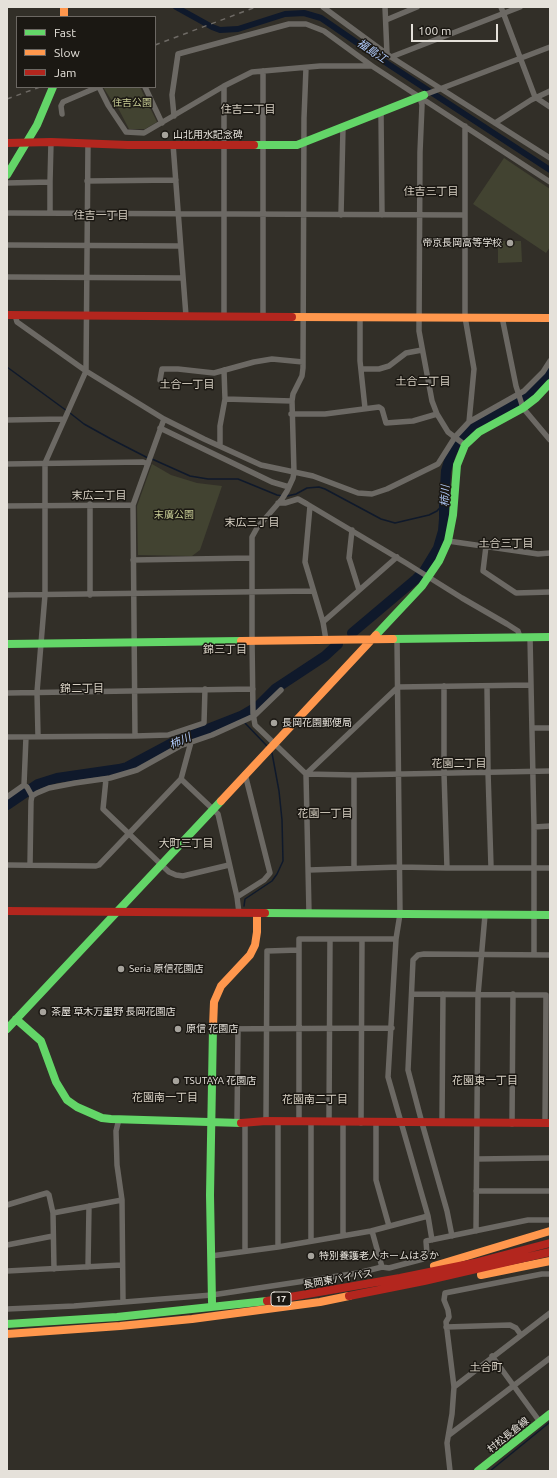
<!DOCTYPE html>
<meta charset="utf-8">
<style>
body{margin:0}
#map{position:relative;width:557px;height:1478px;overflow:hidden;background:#322f28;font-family:Ubuntu,sans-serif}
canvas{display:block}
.frame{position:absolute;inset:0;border:8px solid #e5e1da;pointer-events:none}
.legend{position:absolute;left:16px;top:16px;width:140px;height:72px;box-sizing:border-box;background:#1b1813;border:1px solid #6c6863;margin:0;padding:5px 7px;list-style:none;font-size:12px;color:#e5e1da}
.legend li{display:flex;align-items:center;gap:8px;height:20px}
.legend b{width:20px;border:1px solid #6c6863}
.scale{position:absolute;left:411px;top:24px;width:87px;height:18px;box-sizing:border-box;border:2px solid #e5e1da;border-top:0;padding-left:5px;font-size:12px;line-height:14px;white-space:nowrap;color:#e5e1da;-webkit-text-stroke:3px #1b1813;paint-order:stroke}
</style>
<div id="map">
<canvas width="557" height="1478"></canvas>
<div class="frame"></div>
<ul class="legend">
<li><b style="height:5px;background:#63d668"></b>Fast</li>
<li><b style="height:5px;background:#ff974d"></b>Slow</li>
<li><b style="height:5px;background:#b3261e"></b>Jam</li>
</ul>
<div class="scale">100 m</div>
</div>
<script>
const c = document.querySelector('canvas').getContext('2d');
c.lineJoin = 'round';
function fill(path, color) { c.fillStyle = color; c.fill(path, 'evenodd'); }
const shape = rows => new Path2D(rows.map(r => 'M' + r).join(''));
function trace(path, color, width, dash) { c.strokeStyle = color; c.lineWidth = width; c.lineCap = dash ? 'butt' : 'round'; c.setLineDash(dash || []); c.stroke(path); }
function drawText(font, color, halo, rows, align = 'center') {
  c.font = font + ' Ubuntu,"Noto Sans JP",sans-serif'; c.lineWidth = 3; c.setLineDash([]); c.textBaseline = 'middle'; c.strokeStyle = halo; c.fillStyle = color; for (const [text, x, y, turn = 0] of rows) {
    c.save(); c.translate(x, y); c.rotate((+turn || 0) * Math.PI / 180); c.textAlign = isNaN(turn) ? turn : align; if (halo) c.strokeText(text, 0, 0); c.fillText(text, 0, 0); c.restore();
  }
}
fill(shape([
 [103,87,140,87,157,122,145,129,129,129,117,106,112,101],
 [504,158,550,189,550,247,546,253,473,204],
 [498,241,521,241,522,262,498,263],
 [152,464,171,475,197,483,222,486,200,550,192,556,138,555,137,506]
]), '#424331');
trace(shape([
 [7,367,67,411],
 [70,413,84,424,111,439,148,458],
 [152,459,190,476,208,479,238,479,277,495,283,496],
 [287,496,296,494,307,488,319,487,325,489,381,519,395,523,429,515,437,511,444,503],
 [241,716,242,718],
 [245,723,267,746],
 [244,906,245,899,272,881,277,874,283,861,282,820,279,791,272,753],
 [490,1471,550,1422]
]), '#0f192b', 1.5);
trace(shape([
 [176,7,212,27,220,30,238,29,285,14,304,13,321,18,388,64,550,170]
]), '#0f192b', 6);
trace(shape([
 [352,633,416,579,424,571,438,548,443,531,444,519,444,503,446,471,451,454,457,443,464,434,478,423,525,397,541,382,550,371],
 [7,805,38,784,57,778,119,769,127,767,172,743,241,716,258,706,275,689,325,656,338,644]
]), '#0f192b', 10);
trace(shape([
 [323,7,391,57,550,158],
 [385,7,387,54],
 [501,7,535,97,550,107],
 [386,20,417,7],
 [391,57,520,7],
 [306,68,304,118,303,368,302,376,293,394,292,401,294,472,293,478,287,491,282,499,257,528,252,537,252,640,253,713,255,725,306,774,354,775,550,771],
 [99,87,108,105,126,132,144,133,224,86,252,72,320,66,372,66],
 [145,87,162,123],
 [424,95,550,47],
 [420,97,422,105,420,152,419,331,432,401,437,414,448,432,465,445],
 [381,113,382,215],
 [62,114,61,106,63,102,98,87],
 [174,116,172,95,178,54,289,24,306,24,324,31,372,66,550,182],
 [495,123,531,100,550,91],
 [173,144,186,316],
 [87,181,176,180],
 [7,183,50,182],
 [50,212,50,182,51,142],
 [7,213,464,215],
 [341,215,343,127],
 [7,245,180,246],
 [7,277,183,278],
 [15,315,17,322,86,371,164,419,204,439,261,465,313,476,358,493,372,494,387,489,438,464,455,437,469,422,474,369,465,317,465,126],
 [224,316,224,86],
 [263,316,263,71],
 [360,317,360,361,365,408],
 [502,317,516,386,523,408,550,440],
 [361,369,379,369,389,366,406,353,422,350],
 [160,380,162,369,178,369,214,373,254,362,272,359,303,362],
 [225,399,292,401],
 [291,414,325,414,379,407,382,409,386,423,413,421,437,414],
 [7,420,64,419],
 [469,422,524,391,543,372,550,361],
 [160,428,272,482,289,487],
 [220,445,220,426,225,399,224,370],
 [7,464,143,462,148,464],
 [278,503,285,503,298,499,307,504,406,563,462,598,507,624,518,631,520,637],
 [90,504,90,595],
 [7,506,133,505],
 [310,506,305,562,323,622,326,640],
 [352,530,349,558,359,590],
 [448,541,538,554,550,553],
 [486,546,483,571,516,593,550,592],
 [133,560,252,558],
 [7,595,313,591],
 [323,622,397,557],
 [530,637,534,827,534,955],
 [397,639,400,914,396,939,388,1077,428,1216,432,1240],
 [444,686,444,773,447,868],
 [487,686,488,772,491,867],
 [7,693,253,689],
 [532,728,550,728],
 [38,736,37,692,45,595,45,463,86,371,88,143],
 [135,736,168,735,204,723,205,689],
 [7,737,135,736,133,505,164,419],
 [26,737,24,785,27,787,32,796],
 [354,775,354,867],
 [106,779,103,809,169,872,176,875,183,876,229,865],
 [181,779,218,814,237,897,239,913],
 [7,797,24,785],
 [534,827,550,826],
 [7,865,96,866,99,865,181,779,191,742],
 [30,865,31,801,32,796,37,793,49,788,75,783,110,778,137,770,180,746,212,735,254,716,281,690],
 [309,870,400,867,447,868,550,868],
 [237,897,264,880,270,873,245,774],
 [309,913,306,774,398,687,531,685],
 [412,994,546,995,545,1123],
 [213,1029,392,1028],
 [119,1119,116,1131,117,1165,122,1200,123,1302],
 [266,1121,267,951,299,950,299,939,396,939],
 [237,1122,238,1029],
 [299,1122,299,950],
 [311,1122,311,1241],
 [329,1122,330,939],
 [361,1123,362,939],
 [376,1123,376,1180,389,1226],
 [442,1123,443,994],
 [512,1124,513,994],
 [477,1159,550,1158],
 [476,1191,550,1191],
 [7,1205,40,1195,47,1193,49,1195,53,1213,54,1269],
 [53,1213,122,1200],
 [372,1231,382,1267],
 [476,1231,478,995,485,915],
 [343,1235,343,1122],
 [452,1236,447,1211,422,1123,408,1070,413,960,418,955,424,954,550,955],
 [7,1245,53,1236],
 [278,1247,278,1122],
 [245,1251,245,1123],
 [211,1256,278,1247,371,1231,428,1216],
 [88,1267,89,1206],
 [7,1271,122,1265],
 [7,1309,74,1306,212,1295,358,1273,382,1267,389,1268,423,1259,427,1254,426,1241,528,1220,550,1220],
 [446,1327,510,1325,516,1328,521,1335],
 [492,1356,540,1422],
 [454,1387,550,1313],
 [449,1435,550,1358],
 [450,1471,447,1443,452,1414,454,1387,446,1322,449,1317,448,1310,444,1300,445,1293,542,1274,550,1274]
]), '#6c6964', 5.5);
trace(shape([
 [254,145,297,145,424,95],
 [7,175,37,125,53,87],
 [376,635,422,586,439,561,448,541,453,515,457,465,465,445,479,432,523,408,536,398,550,383],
 [393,639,550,637],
 [7,644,241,641],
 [265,913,550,915],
 [16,1019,41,1041,56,1082,67,1100,77,1107,102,1118,111,1119,241,1123],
 [7,1029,221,801],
 [212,1302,210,1195,213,1027],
 [7,1324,117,1317,267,1301],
 [478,1471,550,1414]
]), '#63d668', 8);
trace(shape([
 [64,7,64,17],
 [292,317,550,318],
 [241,641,393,639],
 [221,801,376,635],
 [213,1027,214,1002,221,986,250,955,255,945,257,932,257,913],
 [434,1266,550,1231],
 [481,1275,550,1261],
 [7,1334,120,1326,192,1319,320,1302,349,1296]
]), '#ff974d', 8);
trace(shape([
 [7,143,51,142,128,145,254,145],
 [7,315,292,317],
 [7,911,265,913],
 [241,1123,266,1121,550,1123],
 [349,1296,424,1281,550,1252],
 [267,1301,400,1278,474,1263,550,1243]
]), '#b3261e', 8);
trace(shape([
 [155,45,256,7],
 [7,99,40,87]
]), '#6e6a65', 1.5, [5, 5]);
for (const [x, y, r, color] of [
 [165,135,4,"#a6a39c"],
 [510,243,4,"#a6a39c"],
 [274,723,4,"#a6a39c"],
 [121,969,4,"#a6a39c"],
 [43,1012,4,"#a6a39c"],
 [178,1029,4,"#a6a39c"],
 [176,1081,4,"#a6a39c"],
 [311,1256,4,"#a6a39c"]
]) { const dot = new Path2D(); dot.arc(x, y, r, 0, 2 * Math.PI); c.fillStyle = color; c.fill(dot); trace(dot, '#1b1813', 1.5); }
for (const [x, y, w] of [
 [281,1299,20]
]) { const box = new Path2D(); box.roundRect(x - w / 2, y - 7, w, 14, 3); c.fillStyle = '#1b1813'; c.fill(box); trace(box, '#e5e1da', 1); }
drawText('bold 9px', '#e5e1da', null, [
 ["17",281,1299]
]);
drawText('10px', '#c7cc95', '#1b1813', [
 ["住吉公園",132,103],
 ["末廣公園",174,515]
]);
drawText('10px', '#e5e1da', '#1b1813', [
 ["山北用水記念碑",173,135],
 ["帝京長岡高等学校",502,243,"right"],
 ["長岡花園郵便局",282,723],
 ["Seria 原信花園店",129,969],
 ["茶屋 草木万里野 長岡花園店",51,1012],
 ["原信 花園店",186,1029],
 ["TSUTAYA 花園店",184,1081],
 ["特別養護老人ホームはるか",319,1256]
], 'left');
drawText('10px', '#e5e1da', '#1b1813', [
 ["長岡東バイパス",338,1279,-10],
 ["村松長倉線",508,1435,-39]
]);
drawText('italic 11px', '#b0cafa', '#1b1813', [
 ["福島江",372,51,34],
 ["柿川",445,496,-88],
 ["柿川",180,741,-23]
]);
drawText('11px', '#d7d0c3', '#1b1813', [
 ["住吉二丁目",248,109],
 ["住吉三丁目",431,191],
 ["住吉一丁目",101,215],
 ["土合二丁目",423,381],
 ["土合一丁目",187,384],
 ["末広二丁目",99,495],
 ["末広三丁目",252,522],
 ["土合三丁目",506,543],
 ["錦三丁目",225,649],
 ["錦二丁目",82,688],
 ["花園二丁目",459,763],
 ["花園一丁目",325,813],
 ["大町三丁目",186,843],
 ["花園東一丁目",485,1080],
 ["花園南一丁目",165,1097],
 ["花園南二丁目",315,1099],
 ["土合町",486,1367]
]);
</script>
